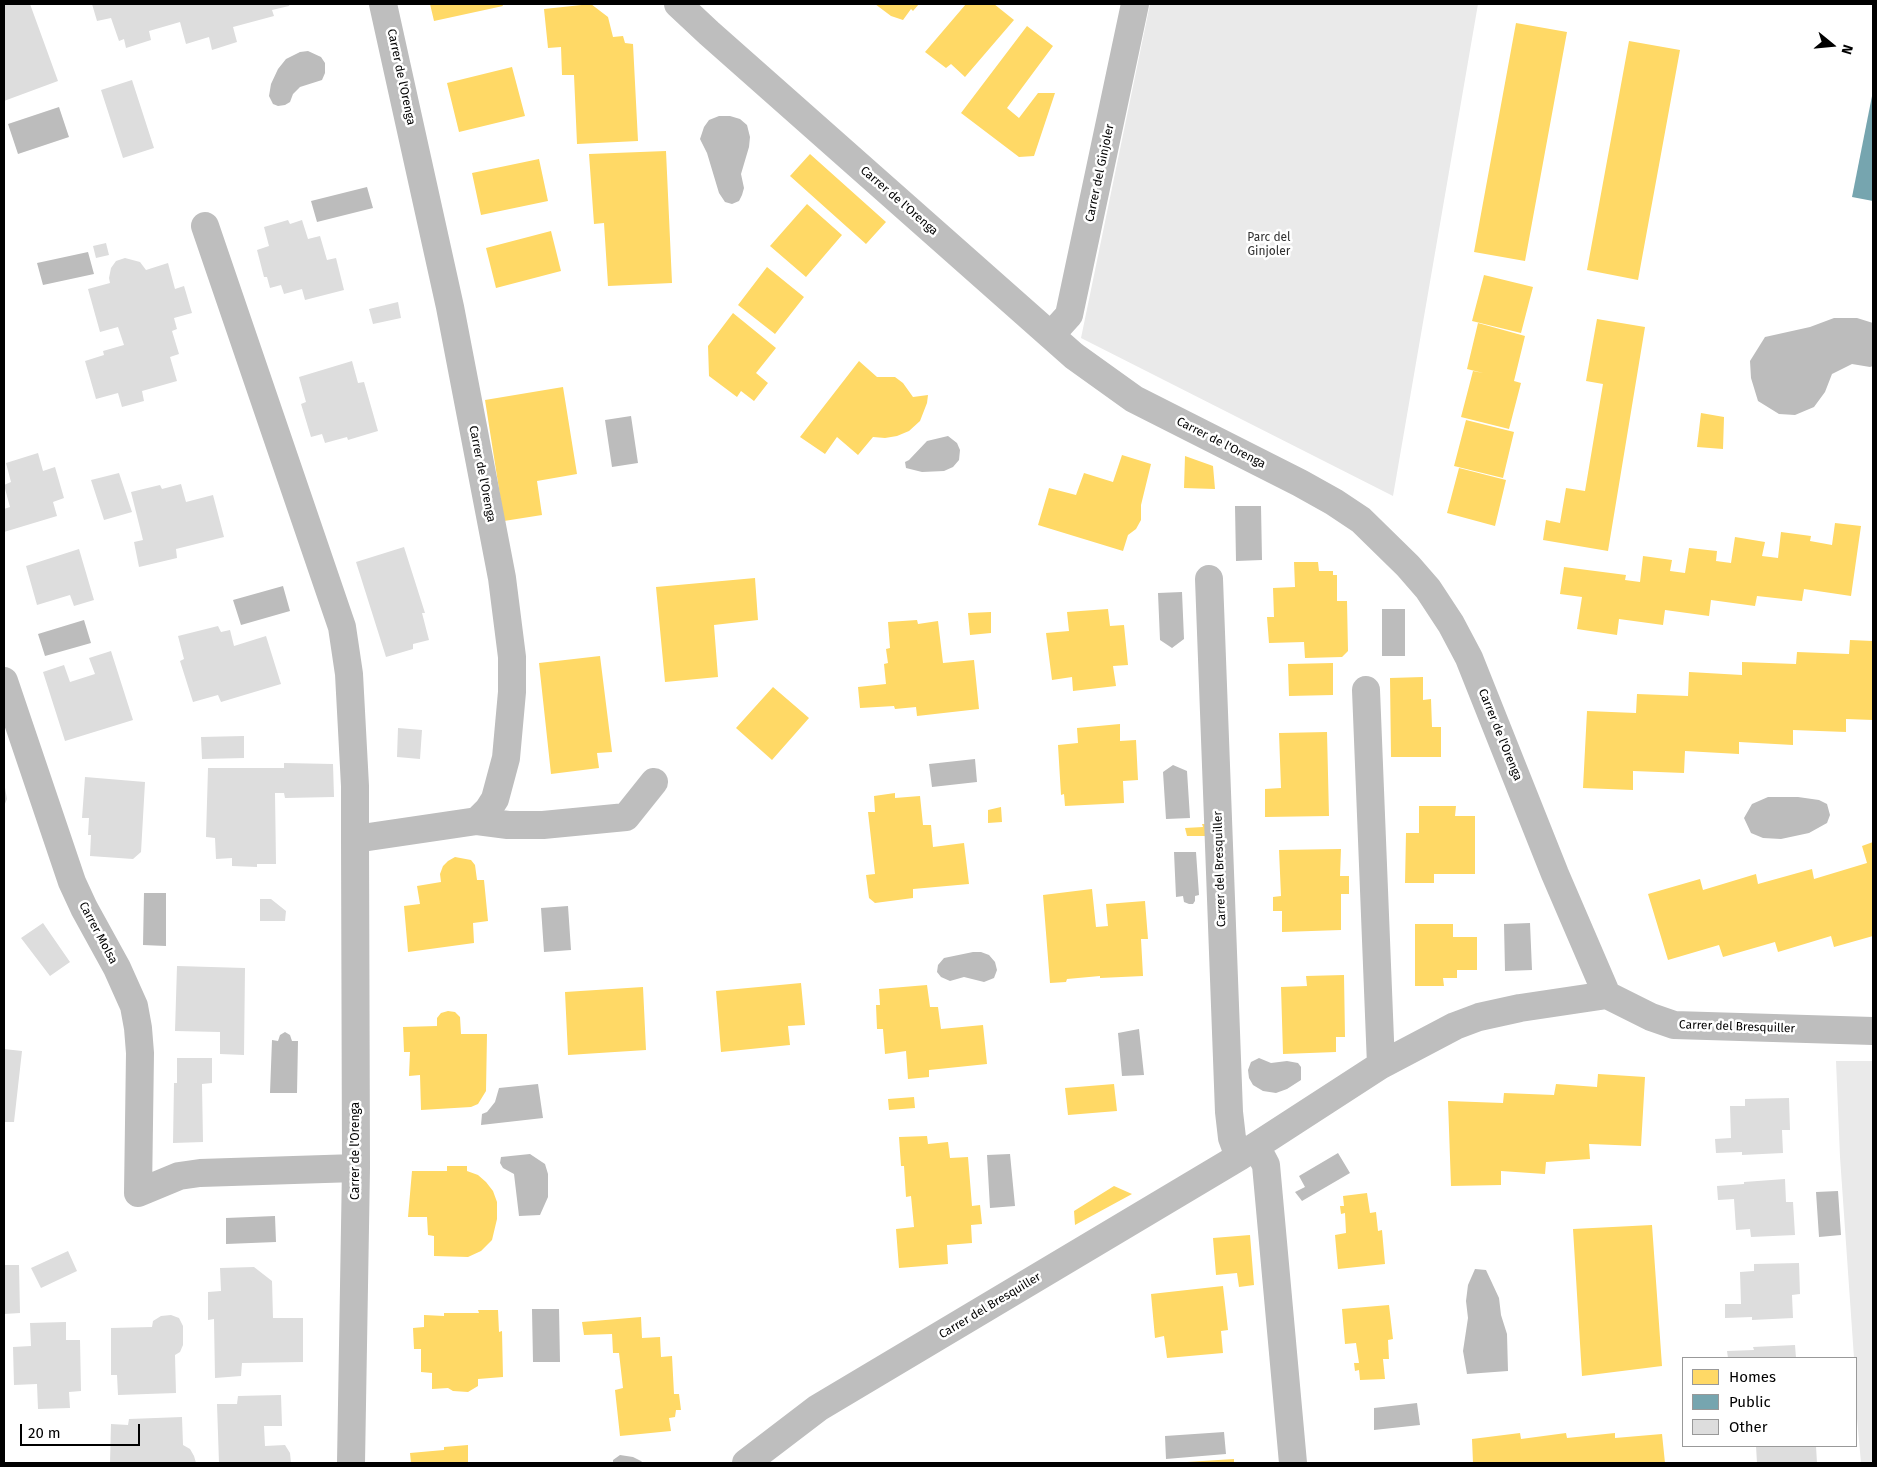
<!DOCTYPE html>
<style>
body{margin:0}
#map{position:relative;width:1877px;height:1467px;overflow:hidden;background:#fff;font-family:"Fira Sans",sans-serif}
canvas{display:block}
.frame{position:absolute;inset:0;border:5px solid #000;pointer-events:none}
.legend{position:absolute;left:1682px;top:1357px;width:175px;height:90px;box-sizing:border-box;background:#fff;border:1px solid #999;margin:0;padding:6px 9px;list-style:none;font-size:15px;color:#000}
.legend li{display:flex;align-items:center;gap:10px;height:25px}
.legend b{width:25px;border:1px solid #999}
.north{position:absolute;left:1807px;top:20px;width:50px;height:50px;-webkit-text-stroke:4px #fff;paint-order:stroke;rotate:107deg;font-size:14px;font-weight:700;line-height:20px;text-align:center;color:#000}
.north::after{content:'';display:block;margin:auto;width:18px;height:22px;background:#000;clip-path:polygon(50% 0,100% 100%,50% 72%,0 100%)}
.scale{position:absolute;left:20px;top:1424px;width:120px;height:22px;box-sizing:border-box;border:2px solid #000;border-top:0;padding-left:6px;font-size:15px;line-height:18px;white-space:nowrap;color:#000;-webkit-text-stroke:4px #fff;paint-order:stroke}
</style>
<div id="map">
<canvas width="1877" height="1467"></canvas>
<div class="frame"></div>
<ul class="legend">
<li><b style="height:14px;background:#ffd966"></b>Homes</li>
<li><b style="height:14px;background:#76a5af"></b>Public</li>
<li><b style="height:14px;background:#ddd"></b>Other</li>
</ul>
<div class="north">N</div>
<div class="scale">20 m</div>
</div>
<script>
const c = document.querySelector('canvas').getContext('2d');
c.lineJoin = 'round';
function fill(path, color) { c.fillStyle = color; c.fill(path, 'evenodd'); }
const shape = rows => new Path2D(rows.map(r => 'M' + r).join(''));
function trace(path, color, width, dash) { c.strokeStyle = color; c.lineWidth = width; c.lineCap = dash ? 'butt' : 'round'; c.setLineDash(dash || []); c.stroke(path); }
function drawText(font, color, halo, rows, align = 'center') {
  c.font = font + ' "Fira Sans",sans-serif'; c.lineWidth = 5; c.setLineDash([]); c.textBaseline = 'middle'; c.strokeStyle = halo; c.fillStyle = color; for (const [text, x, y, turn = 0] of rows) {
    c.save(); c.translate(x, y); c.rotate((+turn || 0) * Math.PI / 180); c.textAlign = isNaN(turn) ? turn : align; if (halo) c.strokeText(text, 0, 0); c.fillText(text, 0, 0); c.restore();
  }
}
fill(shape([
 [1150,4,1478,4,1393,496,1081,338],
 [1836,1061,1873,1061,1873,1463,1861,1463,1856,1407,1856,1358,1854,1358,1840,1157]
]), '#eaeaea');
fill(shape([
 [308,51,321,57,325,63,325,73,322,80,300,87,293,94,290,102,285,105,278,106,273,104,269,96,271,84,278,69,286,59,300,52],
 [59,107,69,137,18,154,8,124],
 [719,116,730,116,740,119,747,125,750,137,749,147,741,174,744,188,742,195,739,201,732,204,725,202,719,193,707,153,700,139,704,127,709,120],
 [367,187,373,208,317,222,311,201],
 [88,252,94,274,43,285,37,263],
 [1834,318,1857,318,1873,323,1873,366,1870,367,1852,364,1832,374,1825,392,1814,407,1795,415,1779,414,1758,401,1751,378,1750,361,1765,337,1810,327],
 [631,416,638,463,612,467,605,420],
 [948,436,957,443,960,450,959,460,953,467,944,471,922,472,906,468,905,462,909,460,927,441],
 [1235,506,1261,506,1262,560,1236,561],
 [283,586,290,611,241,625,233,600],
 [1182,592,1184,639,1172,648,1160,640,1158,593],
 [1382,609,1405,609,1405,656,1382,656],
 [84,620,91,643,45,656,38,634],
 [975,759,977,782,932,787,929,764],
 [1173,765,1187,771,1190,818,1166,819,1163,772],
 [1768,797,1798,797,1819,800,1827,804,1830,815,1827,823,1809,833,1781,839,1763,838,1751,833,1744,818,1752,804],
 [1174,852,1196,852,1199,895,1195,896,1195,901,1193,904,1189,904,1184,902,1183,896,1176,897],
 [144,893,166,893,166,946,143,945],
 [568,906,571,950,544,952,541,908],
 [1530,923,1532,970,1505,971,1504,924],
 [973,952,981,952,989,955,995,962,997,970,994,978,984,982,964,977,950,981,941,977,937,972,938,965,944,958],
 [1139,1029,1144,1075,1122,1076,1118,1033],
 [285,1032,290,1035,292,1041,298,1041,297,1093,270,1093,272,1040,278,1041,280,1035],
 [1259,1058,1271,1063,1287,1061,1298,1063,1301,1067,1301,1080,1287,1089,1276,1093,1263,1091,1253,1085,1249,1078,1248,1070,1251,1062],
 [538,1084,543,1118,481,1125,482,1114,487,1112,495,1102,499,1088],
 [1338,1153,1350,1173,1302,1201,1295,1192,1305,1187,1299,1176],
 [530,1154,545,1164,548,1174,548,1197,540,1215,519,1216,514,1174,503,1168,500,1163,501,1157],
 [1010,1154,1015,1206,990,1208,987,1155],
 [1838,1191,1841,1235,1819,1237,1816,1192],
 [275,1216,276,1242,226,1244,226,1218],
 [1475,1269,1486,1270,1499,1298,1501,1315,1507,1334,1508,1371,1467,1374,1463,1351,1468,1318,1466,1301,1468,1285],
 [532,1309,559,1309,560,1362,533,1362],
 [1417,1403,1420,1425,1374,1430,1374,1408],
 [1224,1432,1226,1454,1166,1459,1165,1436],
 [620,1455,633,1457,641,1461,643,1463,613,1463,613,1460]
]), '#bcbcbc');
fill(shape([
 [430,4,502,4,503,6,434,21],
 [591,4,608,17,613,37,623,36,625,43,633,44,638,141,577,144,574,75,562,75,561,47,548,48,544,9],
 [875,4,919,4,913,11,911,9,903,20,891,16],
 [966,4,994,4,1014,20,965,77,951,64,946,68,925,52],
 [1516,23,1567,32,1525,261,1474,252],
 [1027,26,1053,46,1007,108,1019,118,1038,93,1055,93,1034,156,1019,157,961,113],
 [1629,41,1680,50,1638,280,1587,270],
 [512,67,525,116,459,132,447,83],
 [666,151,672,283,608,286,604,223,594,224,589,154],
 [810,154,886,222,866,244,790,176],
 [539,159,548,201,481,215,472,173],
 [807,204,842,235,806,277,770,246],
 [551,231,561,271,496,288,486,248],
 [767,267,804,297,775,334,738,305],
 [1484,275,1533,287,1521,333,1472,321],
 [733,313,776,348,756,373,768,383,754,401,741,391,737,397,709,376,708,346],
 [1597,319,1645,327,1608,551,1543,540,1546,520,1560,523,1566,488,1585,491,1603,384,1586,381],
 [1478,323,1525,336,1514,381,1521,383,1509,429,1461,417,1473,371,1483,373,1467,369],
 [859,361,877,377,895,377,903,383,913,397,928,395,927,403,920,421,909,431,897,436,885,438,873,437,858,455,837,437,825,454,800,437],
 [563,387,577,474,537,481,542,515,504,521,485,400],
 [1701,413,1724,417,1723,449,1697,447],
 [1466,420,1514,432,1503,478,1454,466],
 [1122,455,1151,464,1141,505,1141,520,1136,529,1128,535,1123,551,1038,525,1049,488,1076,495,1084,473,1113,482],
 [1185,456,1213,466,1215,489,1184,488],
 [1459,468,1506,480,1495,526,1447,513],
 [1835,523,1861,526,1851,596,1804,589,1802,601,1757,596,1755,606,1711,600,1709,616,1665,610,1663,625,1619,619,1617,635,1577,629,1582,597,1560,594,1564,567,1626,575,1625,580,1640,582,1643,556,1672,560,1670,571,1685,573,1689,548,1717,551,1716,561,1731,563,1735,537,1765,542,1762,556,1778,558,1781,532,1811,536,1810,541,1832,545],
 [1294,562,1318,562,1319,571,1333,571,1333,575,1337,575,1337,601,1347,601,1348,651,1342,657,1305,658,1304,642,1269,643,1267,617,1274,617,1273,588,1295,587],
 [755,578,758,620,714,625,718,677,665,682,656,587],
 [1108,609,1110,626,1124,625,1128,665,1113,666,1116,686,1073,691,1072,677,1052,680,1046,633,1069,631,1067,612],
 [991,612,991,633,970,635,968,613],
 [917,620,918,624,938,621,943,663,974,660,979,709,917,716,916,707,895,709,894,706,860,708,858,687,886,684,884,664,888,663,886,649,890,648,888,622],
 [1850,640,1873,641,1873,720,1846,719,1846,732,1793,730,1793,745,1739,742,1739,754,1685,751,1684,773,1633,771,1633,790,1583,788,1587,711,1636,713,1637,694,1688,696,1689,672,1742,675,1742,662,1796,664,1797,652,1849,654],
 [600,656,612,752,597,753,599,768,551,774,539,663],
 [1333,663,1333,695,1289,696,1288,664],
 [1423,677,1423,700,1431,699,1432,727,1441,727,1441,757,1391,757,1390,678],
 [773,687,809,718,772,760,736,728],
 [1120,724,1120,741,1136,740,1138,780,1123,781,1124,803,1065,806,1064,794,1061,795,1058,745,1078,743,1077,728],
 [1327,732,1329,816,1265,817,1265,789,1281,788,1279,733],
 [895,793,895,798,920,796,923,825,931,825,933,847,964,843,969,884,913,889,913,898,875,903,869,898,866,875,875,874,868,812,875,812,874,796],
 [1419,806,1456,806,1455,816,1475,816,1475,874,1434,874,1434,883,1405,883,1406,833,1419,833],
 [1001,807,1002,822,988,823,988,810],
 [1202,824,1208,824,1209,836,1187,836,1185,828,1203,827],
 [1873,842,1873,936,1834,947,1831,936,1778,952,1775,942,1723,957,1719,945,1668,960,1648,894,1700,879,1703,890,1756,874,1758,884,1812,869,1814,879,1867,863,1862,846],
 [1341,849,1340,876,1349,876,1349,894,1341,894,1341,930,1282,932,1282,911,1273,911,1273,897,1281,896,1279,850],
 [455,857,471,860,475,865,477,880,484,880,488,921,473,923,474,943,408,952,404,906,420,904,417,886,441,882,440,874,443,866,448,861],
 [1092,889,1096,927,1108,926,1106,904,1145,901,1148,939,1141,939,1143,976,1100,978,1100,976,1067,979,1066,982,1050,983,1043,895],
 [1415,924,1453,924,1453,937,1477,937,1477,970,1457,970,1457,978,1443,978,1444,986,1415,986],
 [1344,975,1345,1037,1336,1037,1336,1052,1283,1054,1281,987,1307,986,1306,976],
 [801,983,805,1025,788,1026,790,1045,721,1052,716,991],
 [927,985,930,1007,938,1007,941,1029,983,1025,987,1064,929,1070,929,1077,908,1079,906,1051,885,1054,883,1029,877,1029,876,1005,880,1005,879,989],
 [643,987,646,1050,568,1055,565,992],
 [448,1011,455,1012,460,1017,461,1034,487,1034,486,1091,478,1104,471,1107,421,1110,420,1075,409,1076,410,1052,404,1052,403,1027,437,1026,437,1018,441,1013],
 [1598,1074,1645,1077,1641,1146,1589,1144,1590,1159,1546,1162,1545,1174,1501,1171,1501,1185,1451,1186,1448,1101,1503,1103,1504,1093,1554,1095,1556,1084,1597,1087],
 [1114,1084,1117,1111,1068,1115,1065,1088],
 [914,1097,915,1108,889,1110,888,1099],
 [927,1136,928,1144,948,1142,950,1158,968,1157,972,1206,980,1205,982,1224,971,1225,972,1243,947,1245,948,1264,899,1268,896,1229,914,1227,911,1196,906,1197,904,1166,901,1166,899,1137],
 [447,1166,467,1166,467,1171,478,1175,486,1182,493,1191,497,1202,497,1219,492,1240,481,1251,468,1257,434,1256,434,1236,428,1235,427,1217,408,1217,412,1171,447,1171],
 [1114,1186,1132,1194,1075,1225,1074,1211],
 [1367,1193,1370,1213,1376,1212,1378,1231,1382,1230,1385,1264,1338,1269,1335,1235,1346,1233,1345,1213,1341,1214,1340,1206,1344,1206,1343,1196],
 [1652,1225,1662,1366,1582,1376,1573,1229],
 [1250,1235,1254,1285,1239,1287,1237,1273,1216,1275,1213,1238],
 [1223,1286,1228,1330,1221,1331,1223,1353,1167,1358,1164,1336,1155,1338,1151,1294],
 [1389,1305,1393,1339,1388,1340,1389,1359,1383,1359,1385,1379,1360,1380,1359,1370,1355,1371,1354,1363,1359,1363,1356,1343,1345,1344,1342,1309],
 [478,1310,498,1310,499,1332,502,1331,503,1377,478,1379,478,1386,468,1392,453,1391,448,1388,432,1389,432,1373,421,1372,421,1349,414,1349,413,1328,424,1327,424,1315,444,1316,444,1313,479,1313],
 [641,1317,642,1338,660,1337,661,1357,672,1356,674,1394,679,1394,681,1410,676,1410,675,1417,669,1418,671,1431,620,1436,615,1390,623,1388,619,1353,613,1353,612,1334,584,1335,582,1322],
 [1520,1433,1521,1439,1566,1433,1567,1438,1615,1433,1615,1438,1662,1434,1665,1463,1473,1463,1472,1439],
 [468,1445,468,1463,411,1463,410,1453,444,1450,444,1447],
 [1234,1459,1234,1463,1187,1463,1187,1462]
]), '#ffd966');
fill(shape([
 [1872,96,1873,97,1873,201,1852,197]
]), '#76a5af');
fill(shape([
 [4,4,30,4,58,81,4,101],
 [92,4,290,4,289,6,272,10,274,16,233,27,237,42,212,50,209,37,186,44,180,22,149,31,151,40,126,48,124,39,119,41,111,18,97,21],
 [132,80,154,148,123,158,101,90],
 [288,220,290,224,302,220,308,239,320,236,327,260,336,258,344,290,305,300,302,289,284,294,281,285,270,288,267,277,264,277,257,250,269,246,264,227],
 [106,243,109,255,96,258,93,246],
 [125,258,140,262,146,270,168,263,175,289,184,286,192,313,174,318,177,329,172,331,179,354,170,357,177,381,142,391,144,401,122,407,118,393,96,399,85,361,104,355,103,351,124,345,118,327,100,332,88,289,110,283,109,278,111,268,116,261],
 [398,302,401,318,373,324,369,309],
 [352,361,358,383,364,382,378,431,348,440,347,437,325,443,322,434,311,437,301,404,306,402,299,377],
 [38,453,43,471,55,467,64,498,53,502,57,516,4,532,4,509,10,507,4,485,11,482,6,463],
 [119,473,132,512,104,520,91,480],
 [181,484,186,502,213,495,224,537,176,549,177,558,139,567,134,542,143,540,131,492,160,485,162,489],
 [404,547,425,613,422,613,429,640,413,644,413,649,386,657,356,562],
 [79,549,94,600,74,606,70,595,37,605,26,566],
 [218,626,221,632,230,630,234,646,266,636,281,684,221,702,218,695,193,702,180,661,184,659,178,636],
 [111,651,133,720,65,741,43,672,64,665,70,682,95,674,89,658],
 [398,728,422,730,420,759,397,757],
 [244,736,244,758,202,759,201,737],
 [284,763,333,764,334,797,285,798,284,793,275,793,276,864,257,864,257,867,232,866,232,858,216,859,215,838,206,837,208,768,284,768],
 [85,777,145,782,141,852,133,859,90,856,91,835,88,835,89,818,82,818],
 [4,782,7,799,4,806],
 [260,899,271,899,286,911,285,921,260,921],
 [43,923,70,962,50,976,21,938],
 [177,966,245,968,244,1055,220,1054,220,1032,175,1031],
 [4,1049,22,1051,14,1122,4,1122],
 [177,1058,212,1058,212,1083,202,1084,203,1142,173,1143,174,1083,177,1083],
 [1789,1098,1790,1130,1782,1130,1783,1153,1742,1155,1742,1152,1716,1153,1715,1139,1731,1138,1730,1106,1745,1106,1745,1099],
 [1785,1179,1786,1202,1793,1202,1795,1235,1751,1237,1750,1229,1736,1230,1734,1199,1718,1200,1717,1186,1744,1184,1744,1182],
 [68,1251,77,1271,41,1288,31,1268],
 [1799,1263,1800,1294,1792,1295,1793,1318,1752,1320,1752,1317,1725,1318,1725,1304,1741,1304,1740,1272,1754,1271,1754,1264],
 [4,1265,19,1265,20,1313,4,1314],
 [254,1267,272,1281,273,1318,303,1318,303,1362,242,1363,241,1376,215,1378,214,1319,208,1320,208,1292,221,1291,220,1268],
 [171,1315,179,1318,183,1326,183,1345,180,1352,175,1355,176,1393,118,1395,117,1375,111,1375,111,1328,152,1327,153,1321,161,1316],
 [66,1322,66,1340,80,1340,81,1391,69,1392,70,1408,38,1409,37,1384,14,1385,13,1347,31,1346,30,1323],
 [1795,1345,1796,1358,1728,1358,1727,1351,1754,1350,1753,1347],
 [281,1395,282,1426,264,1426,265,1446,285,1445,290,1453,291,1463,219,1463,217,1404,237,1404,238,1396],
 [182,1417,183,1445,190,1449,194,1456,196,1463,110,1463,111,1424,128,1425,129,1419],
 [1756,1446,1816,1446,1817,1463,1757,1463]
]), '#ddd');
trace(shape([
 [678,4,709,33,1074,356,1134,399,1300,483,1334,502,1361,520,1408,566,1428,589,1451,624,1469,658,1555,874,1607,995],
 [205,226,342,627,349,674,355,786,355,839],
 [1051,335,1069,315,1135,4],
 [1209,579,1229,1112,1232,1138,1239,1157],
 [4,681,72,882,84,908,117,968,134,1006,138,1028,140,1053,138,1193,179,1176,200,1173,356,1168],
 [1366,690,1381,1065],
 [477,821,508,825,543,825,626,817,654,782],
 [1256,1146,1266,1165,1293,1463],
 [351,1463,356,1168,355,839,477,821,488,810,495,799,506,758,512,692,512,657,502,578,450,307,383,4],
 [746,1463,818,1408,1239,1157,1381,1065,1455,1026,1479,1017,1520,1008,1607,995,1651,1017,1674,1025,1873,1031]
]), '#bebebe', 28);
drawText('12px', '#000', '#fff', [
 ["Carrer de l'Orenga",401,77,78],
 ["Carrer del Ginjoler",1100,173,-78],
 ["Carrer de l'Orenga",899,201,41],
 ["Carrer de l'Orenga",1221,443,27],
 ["Carrer de l'Orenga",482,474,79],
 ["Carrer de l'Orenga",1500,735,68],
 ["Carrer del Bresquiller",1220,869,-92],
 ["Carrer Molsa",98,933,62],
 ["Carrer del Bresquiller",1737,1027,2],
 ["Carrer de l'Orenga",356,1151,-90],
 ["Carrer del Bresquiller",990,1306,-31]
]);
drawText('12px', '#303030', '#fff', [
 ["Parc del",1269,238],
 ["Ginjoler",1269,252]
]);
</script>
